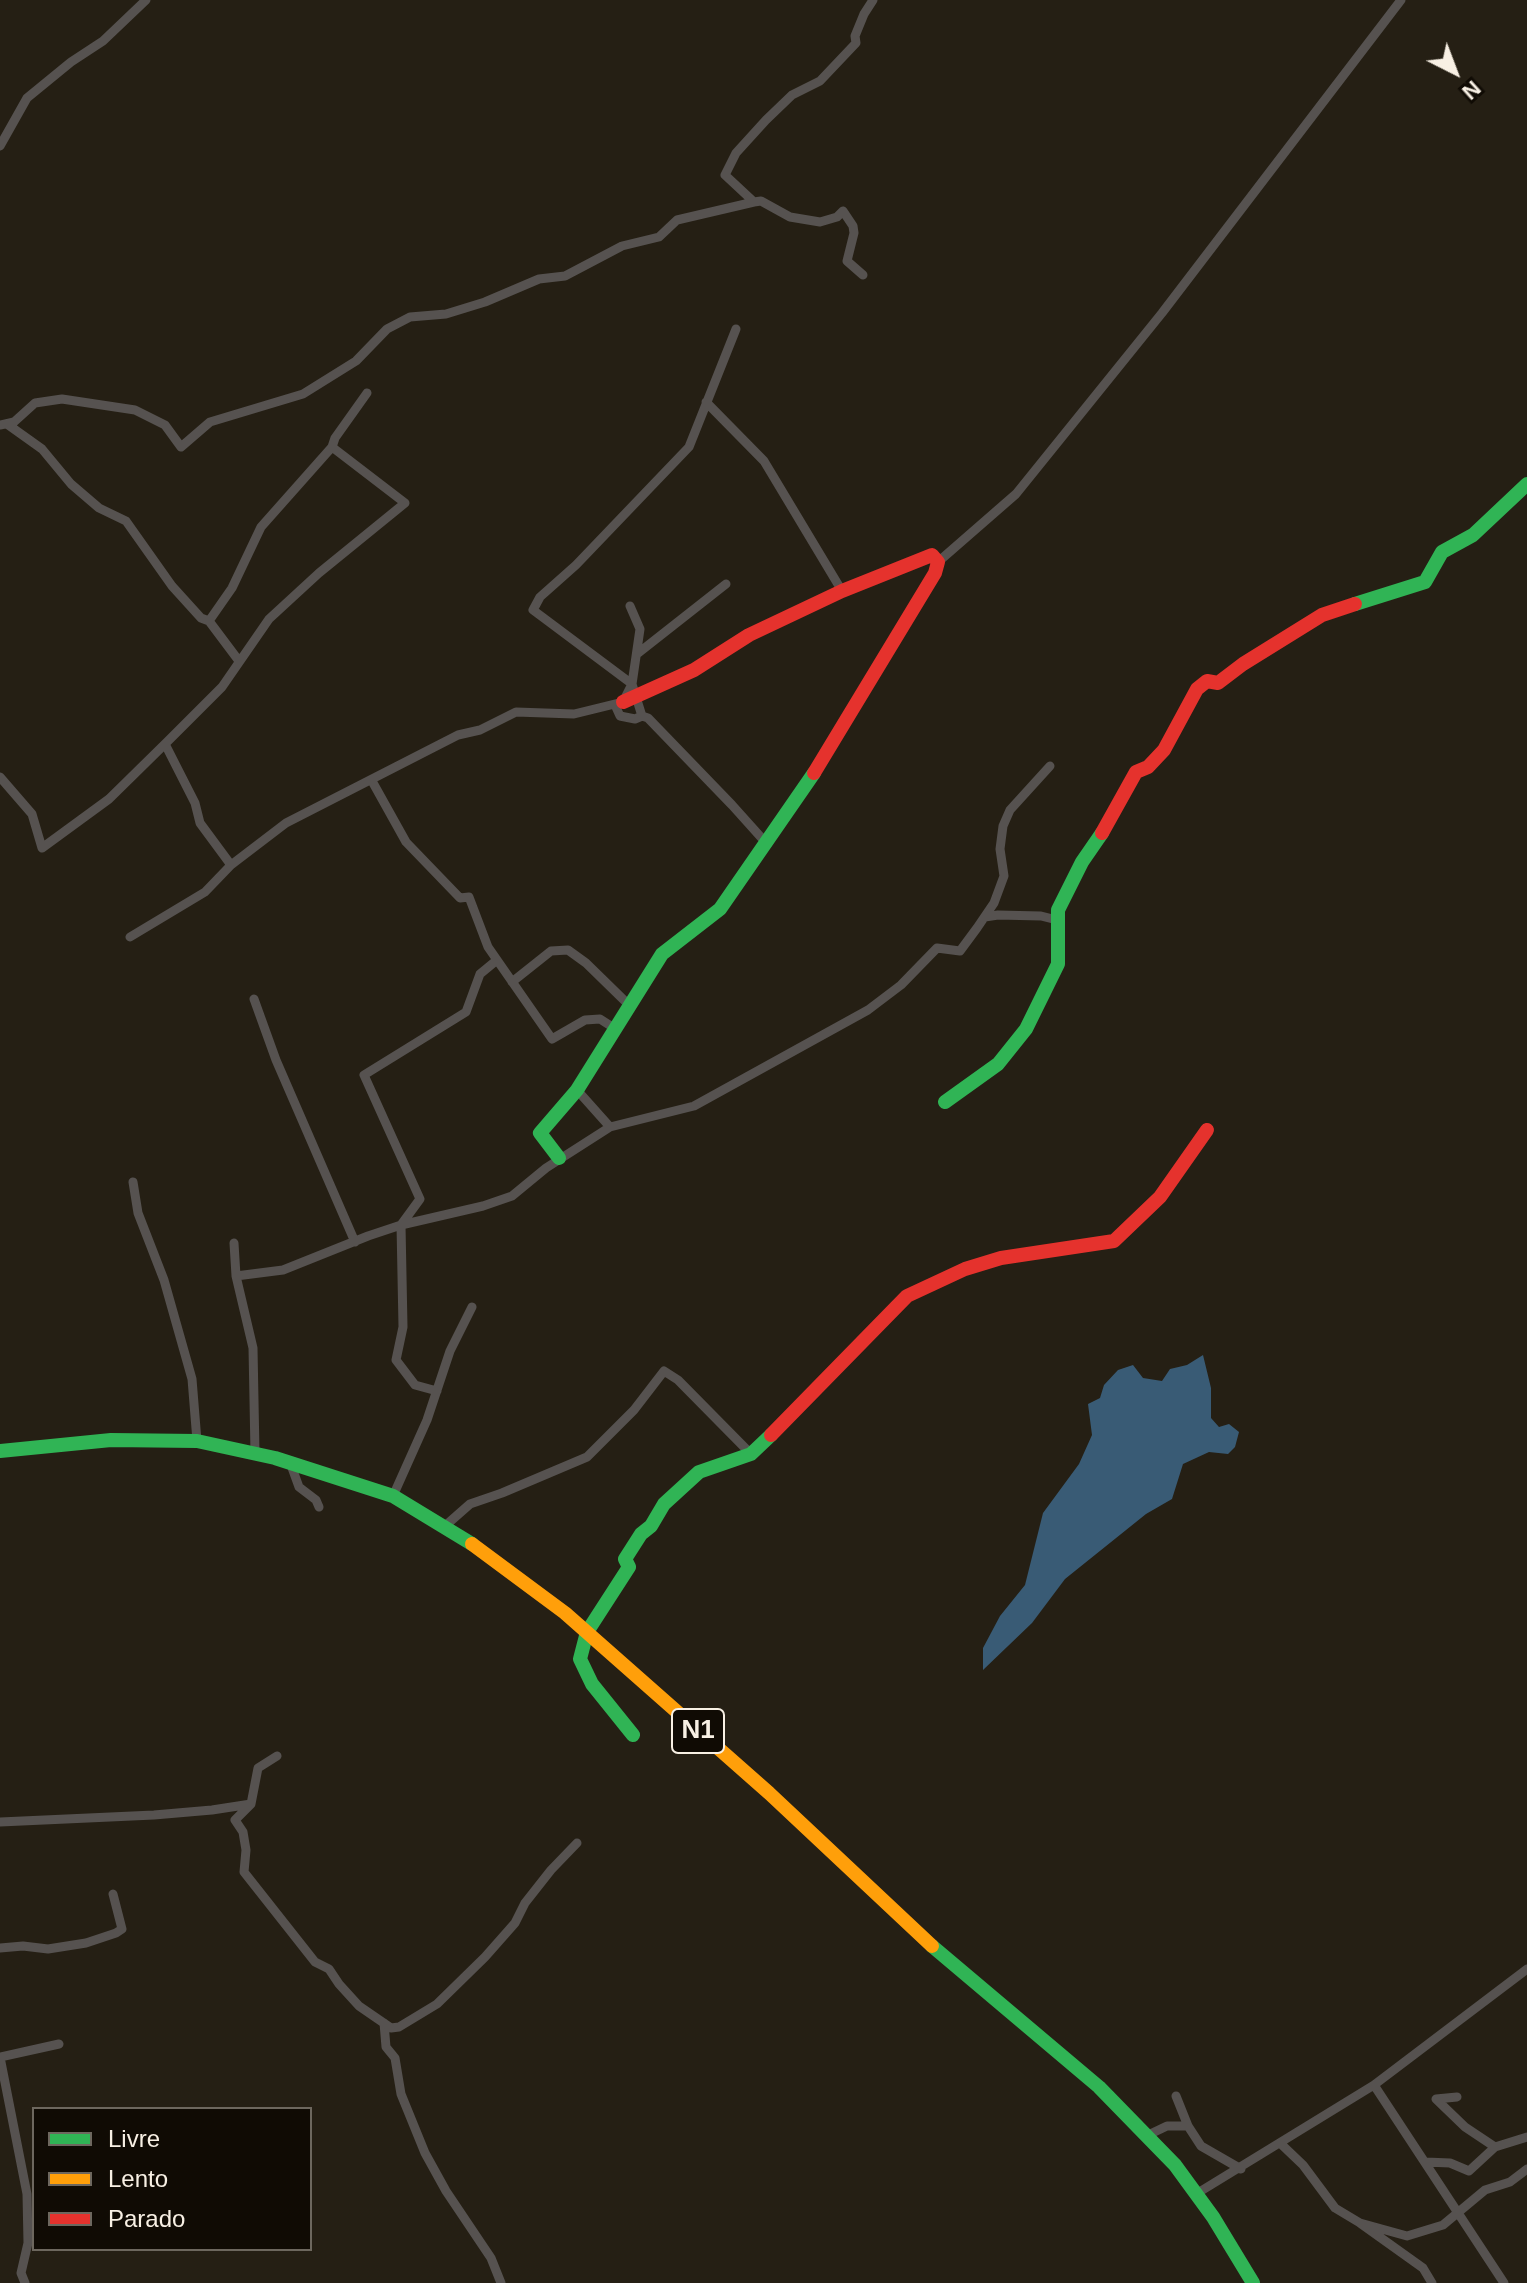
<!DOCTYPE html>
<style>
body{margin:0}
#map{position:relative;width:1527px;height:2283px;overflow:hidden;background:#251f14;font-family:Arial,sans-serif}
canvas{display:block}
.legend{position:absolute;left:32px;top:2107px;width:280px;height:144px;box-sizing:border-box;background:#100b04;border:2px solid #6d675e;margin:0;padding:10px 14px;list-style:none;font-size:24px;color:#f8f0e4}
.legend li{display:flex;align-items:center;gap:16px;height:40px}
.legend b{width:40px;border:2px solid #6d675e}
.north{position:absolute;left:1415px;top:32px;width:80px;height:80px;-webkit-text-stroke:6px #100b04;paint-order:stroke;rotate:138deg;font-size:22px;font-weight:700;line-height:32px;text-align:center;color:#f8f0e4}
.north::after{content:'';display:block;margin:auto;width:28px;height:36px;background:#f8f0e4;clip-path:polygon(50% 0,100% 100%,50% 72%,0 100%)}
</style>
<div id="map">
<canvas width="1527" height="2283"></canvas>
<ul class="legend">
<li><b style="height:10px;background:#30b455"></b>Livre</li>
<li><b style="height:10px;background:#ff9f0a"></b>Lento</li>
<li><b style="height:10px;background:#e5322d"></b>Parado</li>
</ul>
<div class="north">N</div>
</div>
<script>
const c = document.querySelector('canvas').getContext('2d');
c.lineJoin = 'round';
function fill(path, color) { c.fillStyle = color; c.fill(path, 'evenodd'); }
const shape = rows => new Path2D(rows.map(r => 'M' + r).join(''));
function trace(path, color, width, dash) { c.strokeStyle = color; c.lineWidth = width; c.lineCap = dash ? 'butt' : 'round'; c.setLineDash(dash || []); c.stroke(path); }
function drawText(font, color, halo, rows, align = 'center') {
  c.font = font + ' Arial,sans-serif'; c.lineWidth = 8; c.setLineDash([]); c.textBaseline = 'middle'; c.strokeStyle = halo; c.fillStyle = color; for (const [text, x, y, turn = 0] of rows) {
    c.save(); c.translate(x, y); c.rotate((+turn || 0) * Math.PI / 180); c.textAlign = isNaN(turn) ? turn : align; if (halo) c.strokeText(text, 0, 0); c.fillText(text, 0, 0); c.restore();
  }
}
fill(shape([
 [1203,1355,1211,1388,1211,1418,1219,1427,1229,1424,1239,1432,1235,1447,1228,1454,1209,1452,1183,1464,1172,1499,1146,1514,1065,1579,1032,1623,983,1670,983,1648,1000,1616,1025,1585,1043,1513,1079,1464,1092,1435,1088,1404,1100,1398,1104,1385,1118,1370,1133,1365,1143,1378,1162,1381,1170,1369,1187,1365]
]), '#395b75');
trace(shape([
 [0,146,27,98,71,62,103,41,146,0],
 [863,275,847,261,854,233,853,226,843,211,837,217,820,222,790,217,761,201,754,202,725,175,736,153,766,120,792,95,820,81,856,43,855,36,864,14,873,0],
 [706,402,764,461,842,591],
 [7,424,42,449,71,484,99,508,126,521,172,586,201,618,209,621,239,661],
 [0,425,14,422,35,403,62,399,135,410,165,425,181,447,210,422,303,394,356,361,387,329,410,317,446,314,485,302,539,279,565,276,622,246,659,237,677,220,754,202],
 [938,562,1016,494,1162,313,1401,0],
 [630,606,640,629,632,684,642,716,648,718,732,805,767,844],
 [209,621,232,588,261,527,332,447,335,438,367,393],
 [637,654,726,584],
 [615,705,620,716,635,719,642,716],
 [165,744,195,803,200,823,231,865],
 [0,777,32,814,42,848,109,799,168,741,222,687,269,619,319,573,405,503,332,447],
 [372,781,406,842,460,898,469,897,488,947,552,1039,585,1020,600,1019,614,1028],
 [985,917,998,915,1041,916,1057,920],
 [130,937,205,892,231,865,286,823,458,735,480,730,516,712,574,714,623,702,632,684,533,610,540,597,576,565,689,447,736,329],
 [512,982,551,951,568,950,586,963,630,1006],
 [254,999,276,1060,355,1242],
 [577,1090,610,1127],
 [133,1182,138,1213,164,1280,192,1379,197,1441],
 [234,1243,236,1276,253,1348,255,1453],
 [236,1276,283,1270,368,1236,401,1225,483,1206,512,1196,546,1168,610,1127,694,1106,868,1010,901,985,937,948,960,951,977,928,994,903,1004,876,1000,849,1003,826,1010,810,1050,766],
 [437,1391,415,1385,396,1360,403,1327,401,1225,420,1199,364,1075,466,1012,480,974,497,960],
 [291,1465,299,1487,316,1500,319,1507],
 [393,1496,427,1420,450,1351,472,1307],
 [445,1526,470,1504,502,1493,587,1457,634,1410,664,1371,678,1380,751,1454],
 [251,1804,235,1820,243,1832,246,1850,244,1872,315,1962,329,1969,339,1984,359,2006,391,2028,399,2027,437,2004,485,1957,515,1923,525,1903,551,1870,577,1843],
 [0,1822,154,1815,212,1810,251,1804,258,1768,277,1756],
 [0,1948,23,1946,48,1949,86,1943,116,1933,122,1929,113,1894],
 [384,2023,386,2047,395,2058,401,2094,425,2153,446,2191,491,2258,501,2283],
 [1374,2085,1504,2283],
 [1176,2096,1188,2126,1201,2146,1241,2169],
 [1457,2097,1436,2099,1465,2127,1495,2147],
 [1146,2136,1167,2126,1188,2126],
 [1281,2144,1303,2165,1335,2208,1360,2223],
 [1426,2162,1450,2163,1469,2171,1495,2147,1527,2137],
 [1196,2194,1374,2085,1527,1969],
 [25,2283,21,2273,28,2243,27,2194,0,2057,59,2044],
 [1432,2283,1423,2268,1360,2223,1407,2236,1443,2225,1485,2190,1510,2182,1527,2169]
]), '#565250', 9);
trace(shape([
 [1355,604,1425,582,1442,552,1473,535,1527,484],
 [945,1102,998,1064,1026,1029,1058,964,1058,910,1082,862,1102,833],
 [559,1158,540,1133,577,1090,662,954,720,909,814,773],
 [0,1451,111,1440,197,1441,275,1458,393,1496,472,1544],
 [633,1735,592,1684,580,1659,587,1632,629,1567,625,1559,641,1534,651,1526,664,1504,699,1472,751,1454,771,1435],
 [932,1946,1099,2087,1175,2165,1213,2217,1253,2283]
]), '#30b455', 14);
trace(shape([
 [472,1544,565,1613,769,1793,932,1946]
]), '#ff9f0a', 14);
trace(shape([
 [623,702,694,670,749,635,842,591,932,555,938,562,935,573,814,773],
 [1102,833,1136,772,1148,767,1164,750,1197,689,1207,681,1218,683,1243,664,1322,615,1355,604],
 [771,1435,907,1296,965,1269,1001,1258,1114,1241,1160,1197,1207,1130]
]), '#e5322d', 14);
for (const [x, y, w] of [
 [698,1731,52]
]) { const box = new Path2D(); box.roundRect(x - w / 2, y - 22, w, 44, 6); c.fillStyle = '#100b04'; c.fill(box); trace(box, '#f8f0e4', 2); }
drawText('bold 26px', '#f8f0e4', null, [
 ["N1",698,1731]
]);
</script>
